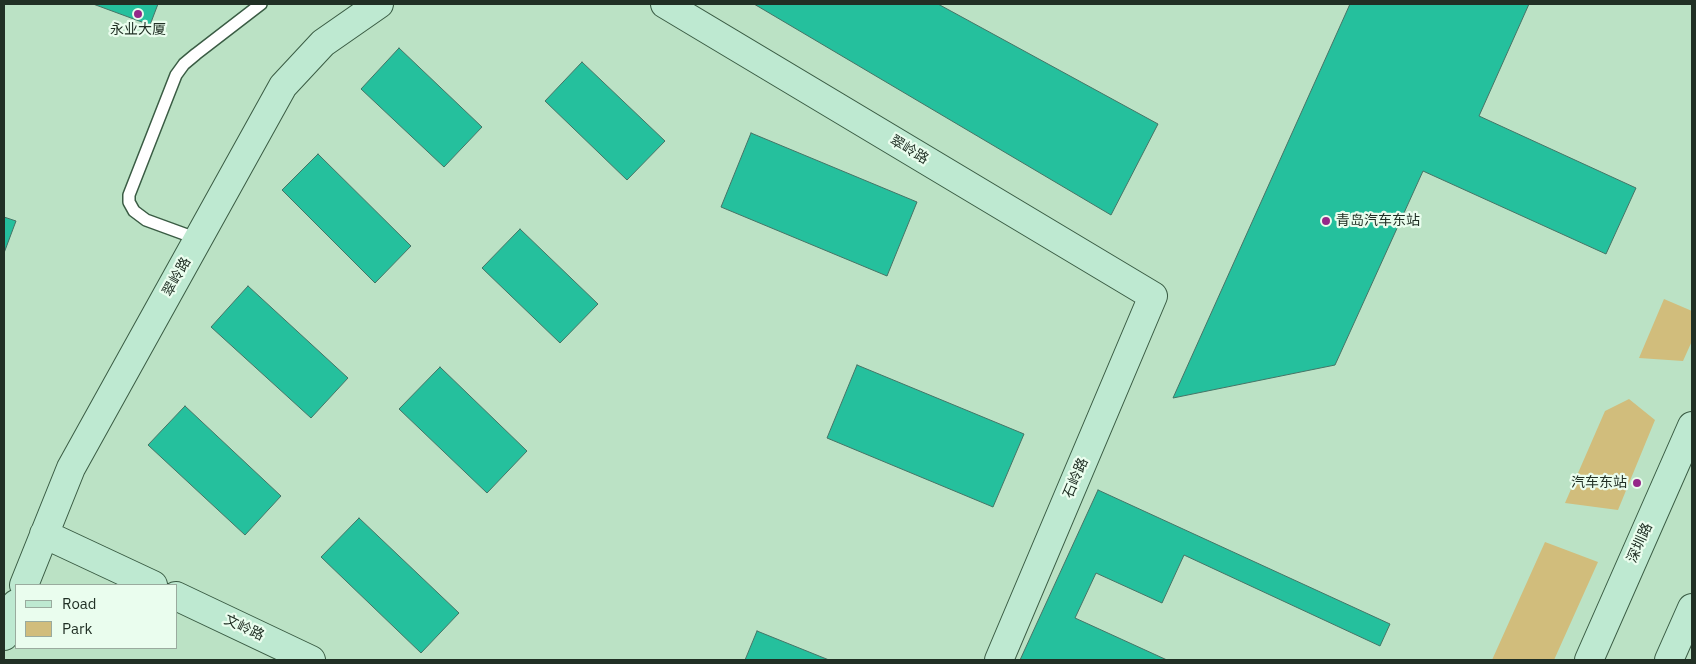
<!DOCTYPE html>
<meta charset="utf-8">
<style>
body{margin:0}
#map{position:relative;width:1696px;height:664px;overflow:hidden;background:#bbe2c5;font-family:"IBM Plex Sans",sans-serif}
canvas{display:block}
.frame{position:absolute;inset:0;border:5px solid #213025;pointer-events:none}
.legend{position:absolute;left:15px;top:584px;width:162px;height:65px;box-sizing:border-box;background:#eafdee;border:1px solid #9aab9e;margin:0;padding:6px 9px;list-style:none;font-size:15px;color:#213025}
.legend li{display:flex;align-items:center;gap:10px;height:25px}
.legend b{width:25px;border:1px solid #9aab9e}
</style>
<div id="map">
<canvas width="1696" height="664"></canvas>
<div class="frame"></div>
<ul class="legend">
<li><b style="height:6px;background:#bee9d1"></b>Road</li>
<li><b style="height:14px;background:#d1bd7c"></b>Park</li>
</ul>
</div>
<script>
const c = document.querySelector('canvas').getContext('2d');
c.lineJoin = 'round';
function fill(path, color) { c.fillStyle = color; c.fill(path, 'evenodd'); }
const shape = rows => new Path2D(rows.map(r => 'M' + r).join(''));
function trace(path, color, width, dash) { c.strokeStyle = color; c.lineWidth = width; c.lineCap = dash ? 'butt' : 'round'; c.setLineDash(dash || []); c.stroke(path); }
function drawText(font, color, halo, rows, align = 'center') {
  c.font = font + ' "IBM Plex Sans","Noto Sans SC",sans-serif'; c.lineWidth = 4.5; c.setLineDash([]); c.textBaseline = 'middle'; c.strokeStyle = halo; c.fillStyle = color; for (const [text, x, y, turn = 0] of rows) {
    c.save(); c.translate(x, y); c.rotate((+turn || 0) * Math.PI / 180); c.textAlign = isNaN(turn) ? turn : align; if (halo) c.strokeText(text, 0, 0); c.fillText(text, 0, 0); c.restore();
  }
}
fill(shape([
 [1664,299,1692,311,1692,341,1683,361,1639,358],
 [1629,399,1655,420,1618,510,1565,503,1605,411],
 [1545,542,1598,562,1554,660,1492,660]
]), '#d1bd7c');
const building = shape([
 [93,4,158,4,150,25,93,4],
 [754,4,938,4,1158,124,1111,215,754,4],
 [1350,4,1529,4,1479,116,1636,188,1606,254,1423,171,1335,365,1173,398,1350,4],
 [399,48,482,127,444,167,361,89,399,48],
 [582,62,665,141,627,180,545,101,582,62],
 [751,133,917,202,887,276,721,207,751,133],
 [318,154,411,246,375,283,282,190,318,154],
 [4,217,16,221,4,253,4,217],
 [520,229,598,304,560,343,482,268,520,229],
 [248,286,348,378,311,418,211,327,248,286],
 [857,365,1024,434,993,507,827,438,857,365],
 [440,367,527,451,487,493,399,409,440,367],
 [185,406,281,496,245,535,148,445,185,406],
 [1098,490,1390,624,1380,646,1184,555,1162,603,1096,573,1075,618,1167,660,1020,660,1098,490],
 [359,518,459,613,421,653,321,557,359,518],
 [757,631,829,660,745,660,757,631]
]);
fill(building, '#25c09d');
trace(building, '#457466', 1);
const lane = shape([
 [198,239,146,220,134,211,129,202,129,195,176,75,184,64,196,54,261,4]
]);
const secondary = shape([
 [665,4,1153,296,999,660],
 [44,534,153,585],
 [24,585,71,468,283,86,323,43,379,4],
 [176,596,311,660],
 [4,636,16,604],
 [1589,660,1692,426],
 [1669,660,1692,608]
]);
trace(lane, '#3a5c44', 14);
trace(secondary, '#3a5c44', 30);
trace(lane, '#fff', 11);
trace(secondary, '#bee9d1', 28);
for (const [x, y, r, color] of [
 [138,14,5,"#952889"],
 [1326,221,5,"#952889"],
 [1637,483,5,"#952889"]
]) { const dot = new Path2D(); dot.arc(x, y, r, 0, 2 * Math.PI); c.fillStyle = color; c.fill(dot); trace(dot, '#eafdee', 2); }
drawText('14px', '#213025', '#eafdee', [
 ["永业大厦",138,30],
 ["青岛汽车东站",1336,221,"left"],
 ["汽车东站",1627,483,"right"]
]);
drawText('14px', '#213025', '#eafdee', [
 ["翠岭路",909,150,31],
 ["翠岭路",177,277,-61],
 ["石岭路",1076,478,-67],
 ["深圳路",1640,543,-66],
 ["文岭路",244,628,25]
]);
</script>
